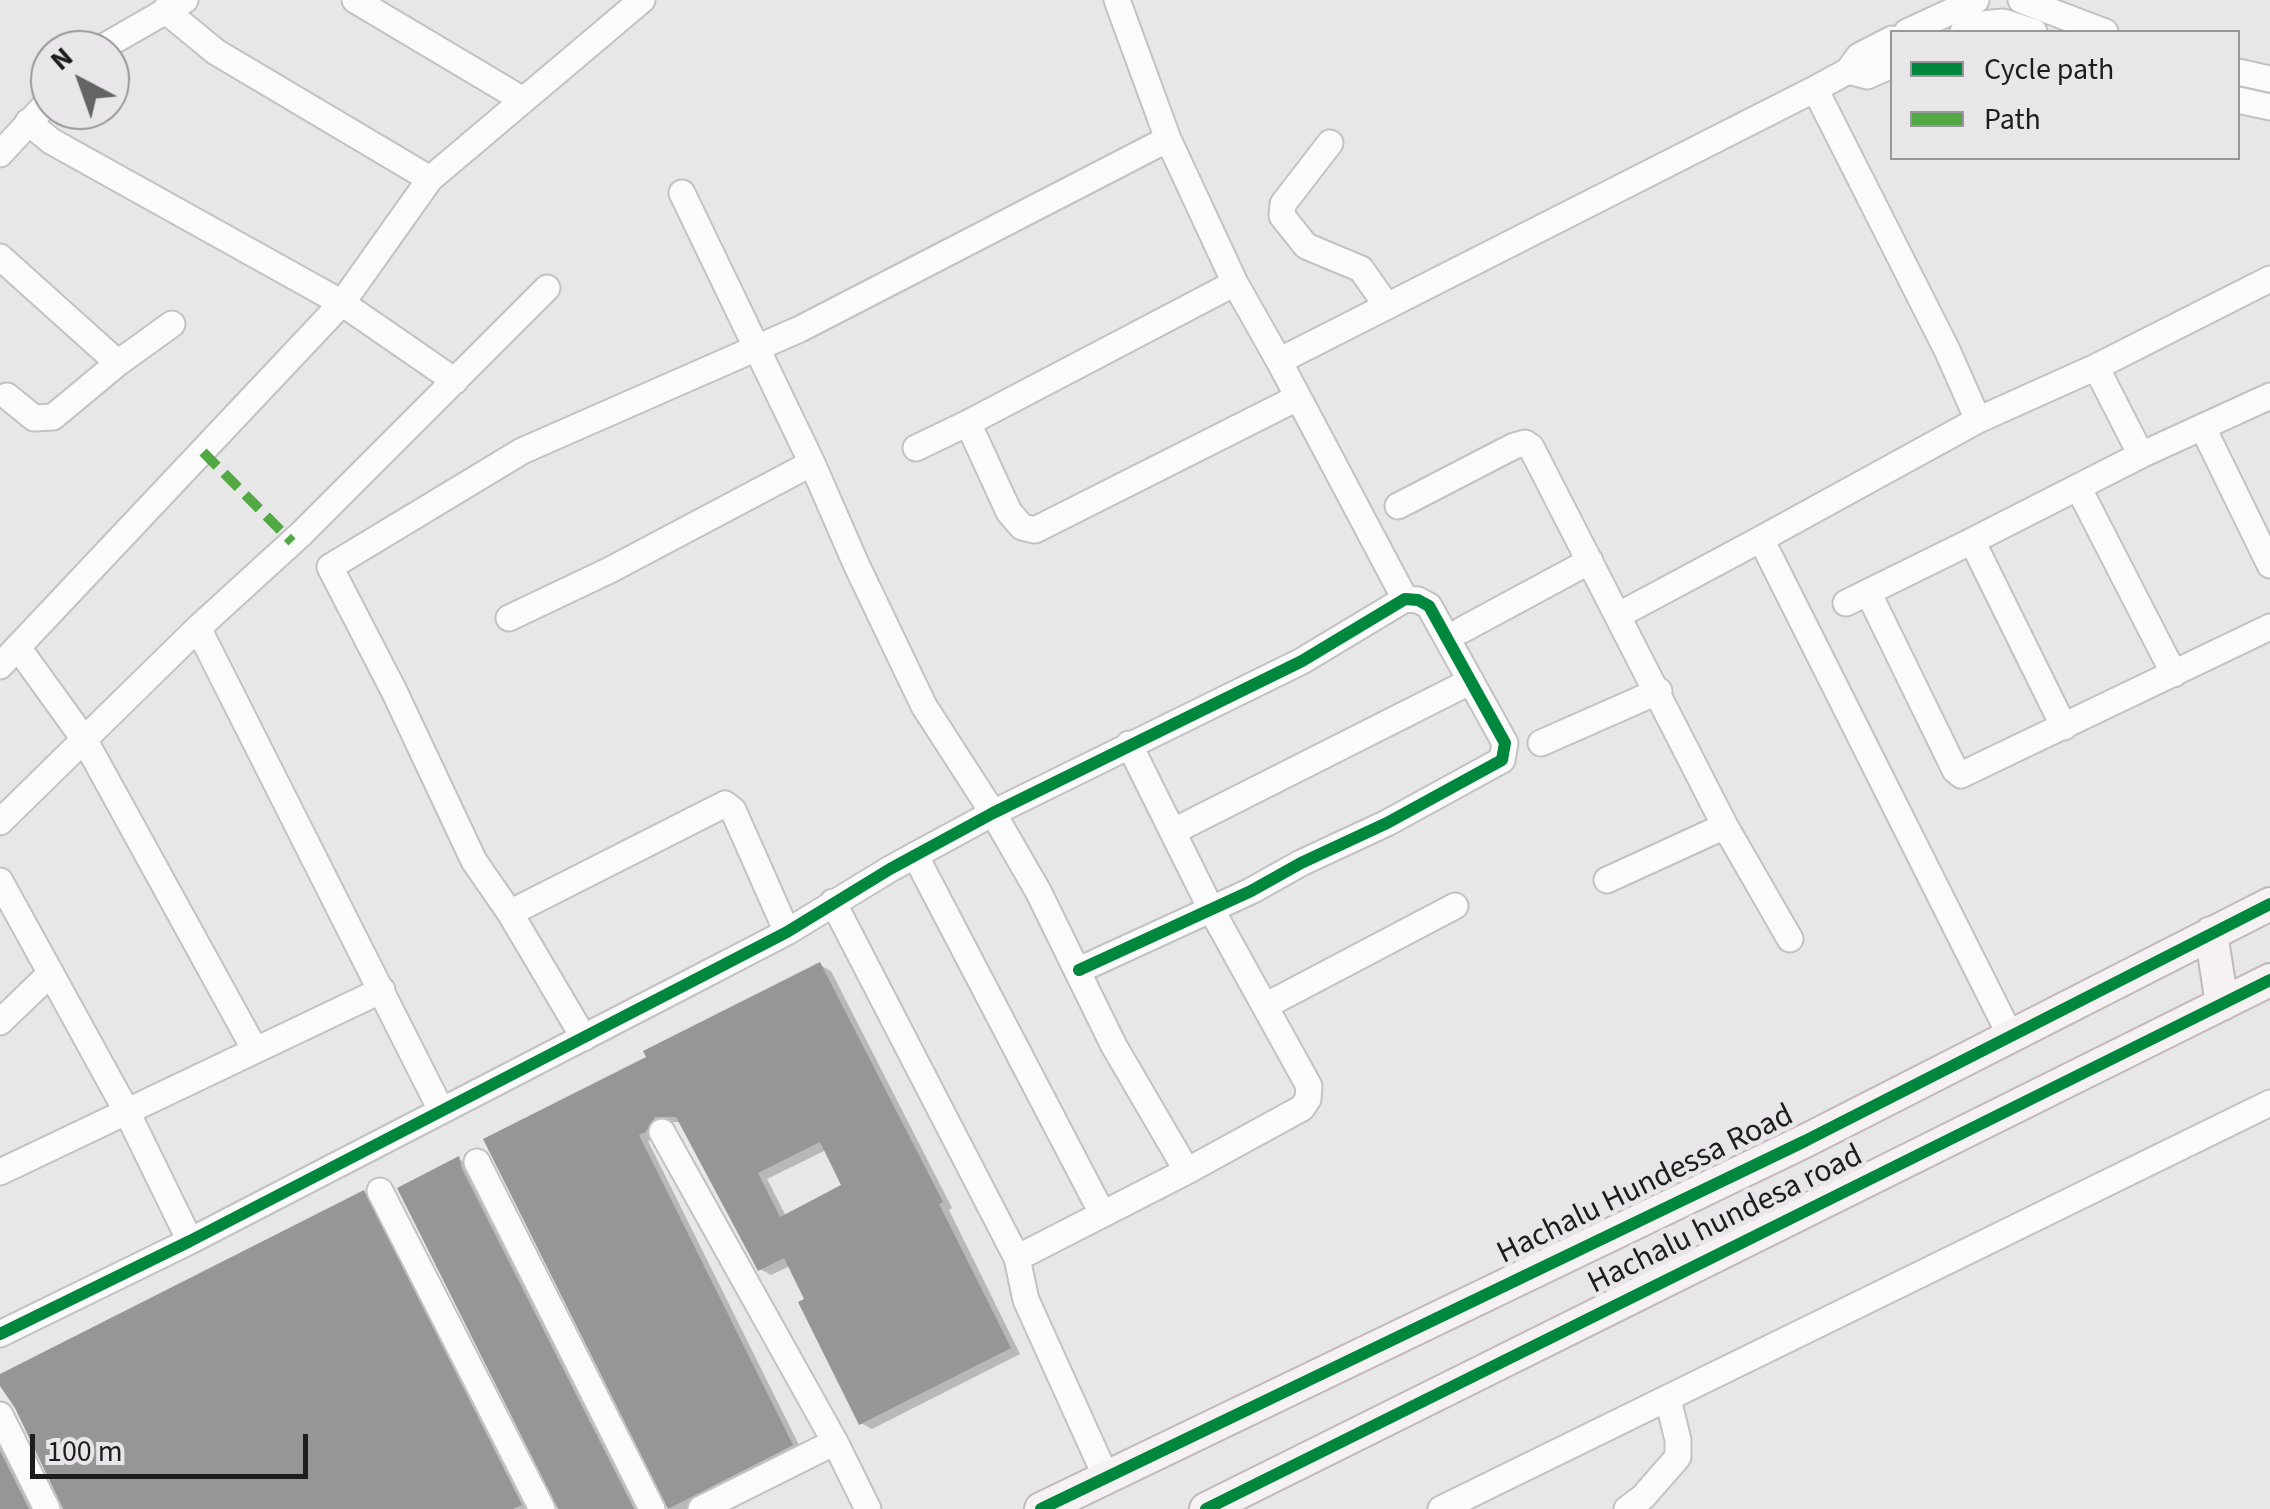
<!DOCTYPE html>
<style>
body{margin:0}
#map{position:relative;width:2270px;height:1509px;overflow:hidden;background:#e8e7e8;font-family:"Source Sans 3",sans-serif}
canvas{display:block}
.legend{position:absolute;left:1890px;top:30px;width:350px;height:130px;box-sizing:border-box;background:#e8e6e9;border:2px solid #979698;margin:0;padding:12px 18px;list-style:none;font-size:30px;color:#1e1d1e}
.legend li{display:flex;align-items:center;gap:20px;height:50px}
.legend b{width:50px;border:2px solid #979698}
.north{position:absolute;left:30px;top:30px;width:100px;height:100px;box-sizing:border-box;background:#e8e6e9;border:2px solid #979698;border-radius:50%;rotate:319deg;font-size:28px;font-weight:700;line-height:40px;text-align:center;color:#1e1d1e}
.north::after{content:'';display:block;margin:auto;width:35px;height:45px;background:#656465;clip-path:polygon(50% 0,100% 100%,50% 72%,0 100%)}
.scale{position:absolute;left:30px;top:1434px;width:278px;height:45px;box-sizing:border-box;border:5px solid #1e1d1e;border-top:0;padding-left:12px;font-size:30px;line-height:35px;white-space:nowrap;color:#1e1d1e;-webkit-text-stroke:8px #e8e6e9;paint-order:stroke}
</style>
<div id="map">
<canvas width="2270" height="1509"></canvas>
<ul class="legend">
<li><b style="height:12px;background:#00873e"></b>Cycle path</li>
<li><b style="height:12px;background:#52a943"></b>Path</li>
</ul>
<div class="north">N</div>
<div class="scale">100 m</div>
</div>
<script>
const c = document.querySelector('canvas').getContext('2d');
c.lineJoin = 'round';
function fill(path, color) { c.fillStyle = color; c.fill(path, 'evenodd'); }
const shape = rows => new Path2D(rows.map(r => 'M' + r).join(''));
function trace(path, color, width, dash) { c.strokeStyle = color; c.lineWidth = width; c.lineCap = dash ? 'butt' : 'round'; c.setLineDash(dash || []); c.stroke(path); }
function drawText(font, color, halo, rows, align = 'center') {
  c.font = font + ' "Source Sans 3",sans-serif'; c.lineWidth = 10; c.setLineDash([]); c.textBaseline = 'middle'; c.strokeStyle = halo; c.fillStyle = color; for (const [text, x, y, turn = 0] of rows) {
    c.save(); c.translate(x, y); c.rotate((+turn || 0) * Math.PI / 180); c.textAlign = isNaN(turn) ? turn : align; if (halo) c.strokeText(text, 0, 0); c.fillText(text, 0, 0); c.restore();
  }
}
fill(shape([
 [820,965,831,971,952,1208,949,1210,1020,1354,872,1429,861,1423,790,1266,771,1275,760,1269,681,1122,666,1122,657,1137,648,1141,802,1451,695,1509,670,1509,669,1501,486,1140,649,1058],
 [826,1150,844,1186,786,1216,767,1179],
 [459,1159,470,1166,640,1509,560,1509,400,1189],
 [364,1193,375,1200,530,1509,67,1509,0,1377],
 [0,1437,36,1509,0,1509]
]), '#0003');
fill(shape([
 [820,962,943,1202,939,1204,1011,1348,859,1425,798,1302,804,1299,784,1258,758,1271,676,1117,655,1117,646,1132,639,1135,793,1445,668,1509,483,1139,646,1057,643,1051],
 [820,1142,841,1185,780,1217,758,1173],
 [459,1156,462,1169,634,1509,558,1509,397,1188],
 [364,1190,522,1505,513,1509,63,1509,15,1408,0,1386,0,1374],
 [0,1451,29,1509,0,1509]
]), '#969696');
const minor = shape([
 [355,0,523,100],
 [1117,0,1168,139,1235,283,1279,361],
 [2021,0,2105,32],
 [165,10,216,52,430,179],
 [1907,32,1976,0],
 [1963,32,1981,24,2003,22,2034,32],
 [98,50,185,0],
 [1848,71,1867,76,1892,65],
 [2238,72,2270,79],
 [1815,89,1947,350,1978,420],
 [2238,100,2270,107],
 [28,122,51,141,342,303,455,381],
 [1330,143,1283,204,1282,216,1306,246,1361,269,1387,306],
 [0,154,50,100],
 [682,193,812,463,856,564,924,706,993,813,1038,891,1114,1046,1187,1171],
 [0,257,118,363],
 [1235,283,968,423,1009,512,1022,527,1035,530,1297,398],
 [2096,367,2141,455],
 [7,396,34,418,53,417,118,363,172,324],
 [2203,428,2270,565],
 [916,448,968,423],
 [2078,487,2174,674],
 [1398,506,1514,446,1525,443,1531,447,1725,826,1790,939],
 [1868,592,1955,770,1961,775,2270,627],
 [1405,599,1279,361,1815,89,1848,71,1859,56,1892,39],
 [1846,603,1972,541],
 [1619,615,1761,539],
 [509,618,610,570,812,463],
 [198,628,441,1110],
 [1462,630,1590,561],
 [19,649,84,739,255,1050],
 [0,666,342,303,430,179,642,0],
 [2064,727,1972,541,2141,455,2270,396],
 [1541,743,1659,691],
 [0,822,198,628,301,534,547,288],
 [1174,831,1471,681],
 [915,855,1102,1213],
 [1607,880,1725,826],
 [0,881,127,1112,190,1241],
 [833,902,1017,1258,1026,1300,1106,1477],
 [510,913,725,804,733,810,787,932],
 [1265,1006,1455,906],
 [0,1022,51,973],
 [2010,1035,1761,539,1978,420,2096,367,2270,279],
 [584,1038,510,913,474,861,394,691,330,567,522,451,800,329,1168,139],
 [662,1132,835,1442,701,1509],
 [477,1162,652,1509],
 [0,1172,382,990],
 [380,1191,542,1509],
 [1017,1258,1187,1171,1302,1108,1308,1099,1309,1086,1211,909,1129,744],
 [0,1334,190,1241,681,987,787,932,890,869,993,813,1302,661,1405,599,1418,600,1429,606,1505,743,1502,760,1387,823,1301,863,1251,891,1079,970],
 [0,1415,47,1509],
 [835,1442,868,1509],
 [1441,1509,2270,1103],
 [1627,1509,1643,1497,1678,1457,1678,1440,1668,1399]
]);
const major = shape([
 [2211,933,2222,1004],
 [1041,1509,1805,1141,2270,904],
 [1206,1509,2270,980]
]);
trace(minor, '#c3c2c3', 29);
trace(major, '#c0b8ba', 36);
trace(minor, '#fcfbfc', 25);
trace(major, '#f6f2f3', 32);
trace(shape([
 [203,452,292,542]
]), '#52a943', 10, [20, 10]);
trace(shape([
 [0,1334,190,1241,681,987,787,932,890,869,993,813,1302,661,1405,599,1418,600,1429,606,1505,743,1502,760,1387,823,1301,863,1251,891,1079,970],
 [1041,1509,1805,1141,2270,904],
 [1206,1509,2270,980]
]), '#00873e', 12);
drawText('32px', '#1e1d1e', '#e8e6e9', [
 ["Hachalu Hundessa Road",1646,1186,-26],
 ["Hachalu hundesa road",1726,1221,-26]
]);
</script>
